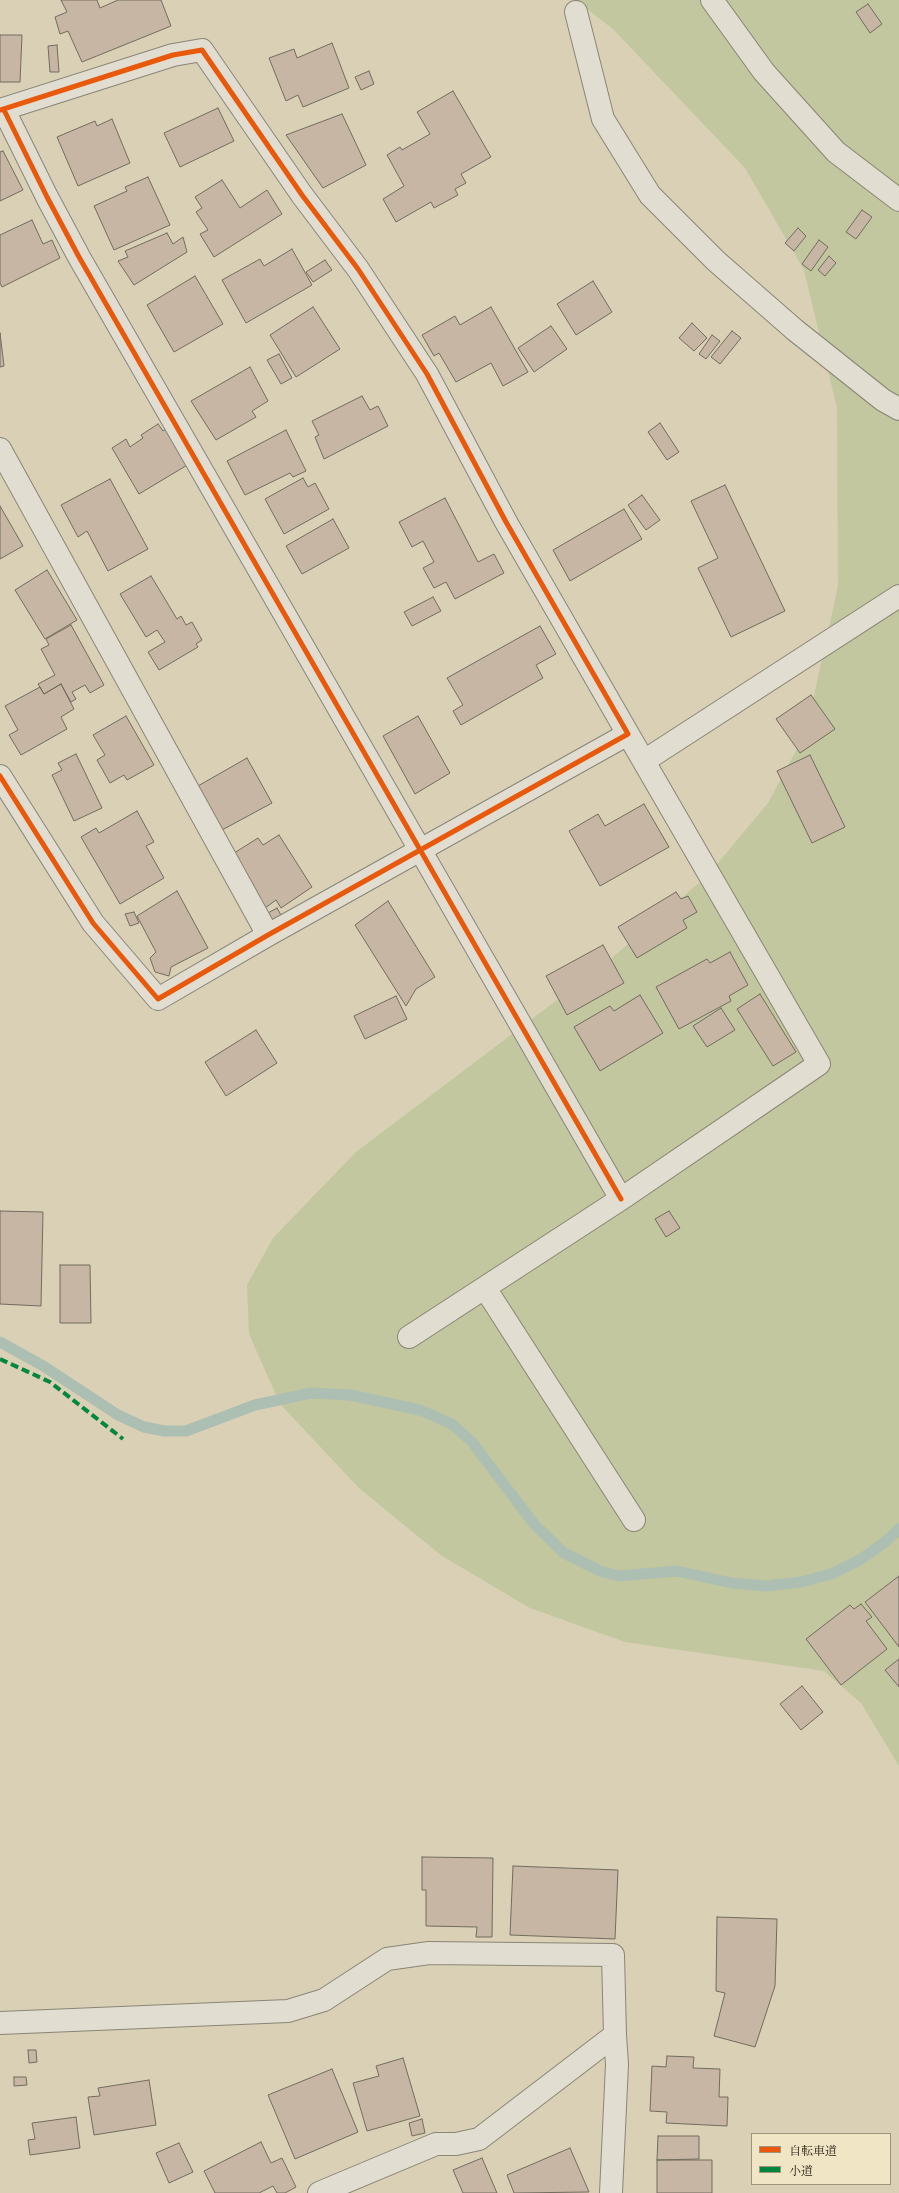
<!DOCTYPE html>
<meta charset="utf-8">
<style>
body{margin:0}
#map{position:relative;width:899px;height:2193px;overflow:hidden;background:#d9d0b6;font-family:"IM FELL French Canon","Noto Serif JP",serif}
canvas{display:block}
.legend{position:absolute;left:751px;top:2133px;width:140px;height:52px;box-sizing:border-box;background:#f0e6c6;border:1px solid #9e947d;margin:0;padding:5px 7px;list-style:none;font-size:12px;color:#231a10}
.legend li{display:flex;align-items:center;gap:8px;height:20px}
.legend b{width:20px;border:1px solid #9e947d}
</style>
<div id="map">
<canvas width="899" height="2193"></canvas>
<ul class="legend">
<li><b style="height:5px;background:#e8590c"></b>自転車道</li>
<li><b style="height:5px;background:#00873e"></b>小道</li>
</ul>
</div>
<script>
const c = document.querySelector('canvas').getContext('2d');
c.lineJoin = 'round';
function fill(path, color) { c.fillStyle = color; c.fill(path, 'evenodd'); }
const shape = rows => new Path2D(rows.map(r => 'M' + r).join(''));
function trace(path, color, width, dash) { c.strokeStyle = color; c.lineWidth = width; c.lineCap = dash ? 'butt' : 'round'; c.setLineDash(dash || []); c.stroke(path); }
fill(shape([
 [576,0,899,0,899,1766,861,1703,824,1671,625,1642,530,1608,442,1556,359,1488,280,1404,249,1334,247,1285,273,1238,356,1152,606,963,708,875,768,803,806,732,838,586,837,408,804,270,745,168,614,30]
]), '#c2c79f');
trace(shape([
 [0,1342,45,1367,118,1415,144,1427,164,1431,186,1431,255,1405,311,1393,350,1395,420,1410,452,1424,472,1442,534,1524,564,1553,600,1571,619,1576,677,1571,732,1583,766,1586,801,1582,831,1574,860,1560,885,1542,899,1529]
]), '#acbfb2', 11);
const building = shape([
 [61,0,97,0,100,8,118,0,161,0,171,26,82,62,68,31,60,34,55,17,67,12,61,0],
 [868,4,882,24,870,33,856,12,868,4],
 [0,35,22,35,20,82,0,82,0,35],
 [332,43,349,88,303,107,298,95,286,101,269,58,294,49,297,58,332,43],
 [57,45,59,72,50,72,48,46,57,45],
 [369,71,374,84,361,90,355,77,369,71],
 [453,91,491,157,461,174,466,183,455,189,458,195,434,208,431,202,396,222,383,199,404,186,387,155,400,147,402,150,430,134,417,112,453,91],
 [218,108,234,141,180,167,164,133,218,108],
 [342,114,366,165,323,188,286,135,342,114],
 [112,119,130,163,78,186,57,137,95,121,97,126,112,119],
 [3,151,23,190,0,201,0,152,3,151],
 [148,177,170,225,114,250,94,206,127,191,125,187,148,177],
 [222,180,240,208,267,190,282,214,214,257,200,234,208,230,196,212,202,208,195,197,222,180],
 [862,210,872,217,856,239,846,232,862,210],
 [32,220,43,244,52,240,60,258,2,287,0,283,0,235,32,220],
 [798,228,806,236,794,251,785,243,798,228],
 [167,233,173,244,183,237,187,252,134,285,118,261,128,257,125,251,167,233],
 [819,240,828,247,811,271,802,264,819,240],
 [292,249,312,285,246,323,222,280,260,259,264,266,292,249],
 [829,256,836,263,825,276,818,270,829,256],
 [325,260,332,270,313,282,306,272,325,260],
 [195,276,223,324,174,352,147,305,195,276],
 [593,281,612,312,576,335,557,304,593,281],
 [313,307,340,349,296,377,270,335,313,307],
 [491,307,528,372,503,386,491,363,456,382,439,353,434,356,422,335,455,316,460,325,491,307],
 [692,323,707,338,694,351,679,338,692,323],
 [551,326,567,349,534,372,518,348,551,326],
 [732,331,741,338,720,364,711,357,732,331],
 [0,333,4,366,0,367,0,333],
 [712,335,720,341,706,359,699,354,712,335],
 [279,354,292,378,281,384,267,360,279,354],
 [250,367,268,401,252,411,256,417,216,440,191,401,250,367],
 [362,396,370,410,378,406,388,426,324,459,315,437,319,435,312,421,362,396],
 [660,423,679,452,667,460,648,432,660,423],
 [158,424,163,431,167,428,189,464,139,494,112,448,126,439,130,447,143,438,141,435,158,424],
 [286,430,306,471,293,477,290,473,245,495,227,461,286,430],
 [303,478,308,487,315,483,329,509,284,534,265,499,303,478],
 [110,479,148,549,108,571,87,531,78,537,61,505,110,479],
 [725,485,785,611,731,637,698,568,718,558,691,501,725,485],
 [642,495,660,520,646,530,628,505,642,495],
 [445,498,478,562,494,554,504,573,455,599,446,582,434,588,423,568,434,562,423,541,412,547,399,522,445,498],
 [0,506,23,546,0,559,0,506],
 [624,509,642,539,570,581,553,550,624,509],
 [333,519,349,548,302,574,286,546,333,519],
 [47,570,77,620,45,639,15,590,47,570],
 [151,576,177,619,181,616,186,625,192,622,202,640,196,644,198,647,159,670,148,652,165,642,157,630,146,637,120,594,151,576],
 [433,597,441,611,412,626,404,612,433,597],
 [71,625,104,685,90,693,85,685,72,692,76,699,71,702,61,684,44,694,38,684,55,675,41,649,49,645,46,639,71,625],
 [540,626,556,654,536,665,543,678,461,725,453,711,463,705,447,678,540,626],
 [61,684,74,709,61,717,67,729,21,755,9,735,18,730,5,706,40,687,44,694,61,684],
 [811,695,835,729,800,753,776,719,811,695],
 [126,716,154,765,127,780,124,775,110,783,97,760,105,755,93,735,126,716],
 [418,716,450,773,415,794,383,736,418,716],
 [76,754,102,808,74,821,52,775,62,770,58,763,76,754],
 [810,755,845,827,812,843,777,771,810,755],
 [247,758,272,803,222,830,198,786,247,758],
 [644,804,669,847,600,886,569,831,598,814,605,826,644,804],
 [137,811,154,842,146,846,164,878,120,904,81,837,96,828,99,833,137,811],
 [279,835,312,887,281,908,276,900,265,908,231,855,258,838,263,845,279,835],
 [177,891,208,948,171,967,169,976,155,972,150,958,156,952,137,916,177,891],
 [676,892,681,899,688,896,697,912,683,920,687,928,637,958,618,927,676,892],
 [388,901,435,977,416,989,406,1006,355,925,388,901],
 [277,908,285,922,275,927,268,913,277,908],
 [134,912,139,923,130,926,125,914,134,912],
 [603,945,624,983,567,1015,546,976,603,945],
 [730,952,748,985,729,996,731,1001,679,1029,656,987,707,959,710,963,730,952],
 [760,994,796,1052,773,1066,737,1009,760,994],
 [640,995,663,1033,600,1071,574,1027,610,1006,614,1011,640,995],
 [396,996,407,1019,365,1039,354,1016,396,996],
 [721,1008,735,1030,707,1047,693,1026,721,1008],
 [256,1030,277,1063,226,1096,205,1062,256,1030],
 [0,1211,43,1212,41,1306,0,1304,0,1211],
 [669,1211,680,1228,666,1237,655,1219,669,1211],
 [60,1265,90,1265,91,1323,60,1323,60,1265],
 [899,1576,899,1647,865,1602,899,1576],
 [861,1604,872,1617,866,1621,887,1649,841,1685,806,1639,850,1605,854,1609,861,1604],
 [899,1659,899,1687,885,1670,899,1659],
 [802,1686,823,1712,801,1730,780,1704,802,1686],
 [422,1857,493,1858,492,1937,476,1937,477,1927,426,1926,426,1890,422,1890,422,1857],
 [513,1866,618,1870,615,1939,510,1935,513,1866],
 [717,1917,777,1919,775,1986,755,2047,714,2036,725,1993,716,1991,717,1917],
 [28,2050,36,2050,37,2062,29,2063,28,2050],
 [667,2056,694,2057,693,2068,720,2069,719,2097,728,2097,727,2126,666,2123,667,2112,650,2111,652,2066,666,2067,667,2056],
 [403,2058,420,2116,367,2131,353,2083,379,2076,376,2066,403,2058],
 [332,2069,358,2132,295,2159,268,2095,332,2069],
 [14,2077,26,2077,27,2085,14,2086,14,2077],
 [149,2080,156,2125,94,2135,88,2097,100,2096,98,2088,149,2080],
 [76,2117,80,2148,30,2155,28,2140,35,2139,32,2123,76,2117],
 [422,2119,425,2133,412,2136,409,2123,422,2119],
 [658,2136,699,2136,699,2159,657,2160,658,2136],
 [261,2142,271,2163,282,2158,296,2187,285,2193,277,2193,273,2186,259,2193,215,2193,204,2171,261,2142],
 [179,2143,193,2172,169,2183,156,2153,179,2143],
 [570,2148,589,2192,514,2193,507,2175,570,2148],
 [482,2158,497,2193,463,2193,453,2170,482,2158],
 [657,2160,712,2160,712,2193,657,2193,657,2160]
]);
fill(building, '#c6b6a3');
trace(building, '#726c5e', 1);
const street = shape([
 [712,0,764,72,836,152,899,200],
 [576,12,603,119,650,195,716,261,795,330,883,400,899,409],
 [0,110,173,55,202,50,302,195,358,269,427,374,506,522,628,734,268,935,158,999,93,923,0,776],
 [4,110,47,197,79,257,621,1199],
 [0,449,268,935],
 [644,761,899,596],
 [485,1288,634,1520],
 [409,1337,621,1199,819,1064,628,734],
 [0,2023,288,2011,324,2000,387,1959,429,1953,613,1955,615,2035],
 [319,2193,436,2144,456,2144,479,2139,615,2035,617,2064,611,2193]
]);
trace(street, '#8a8575', 24);
trace(street, '#e1ddd0', 22);
trace(shape([
 [0,1359,50,1382,123,1439]
]), '#00873e', 4, [8, 4]);
trace(shape([
 [0,110,173,55,202,50,302,195,358,269,427,374,506,522,628,734,268,935,158,999,93,923,0,776],
 [4,110,47,197,79,257,621,1199]
]), '#e8590c', 5);
</script>
